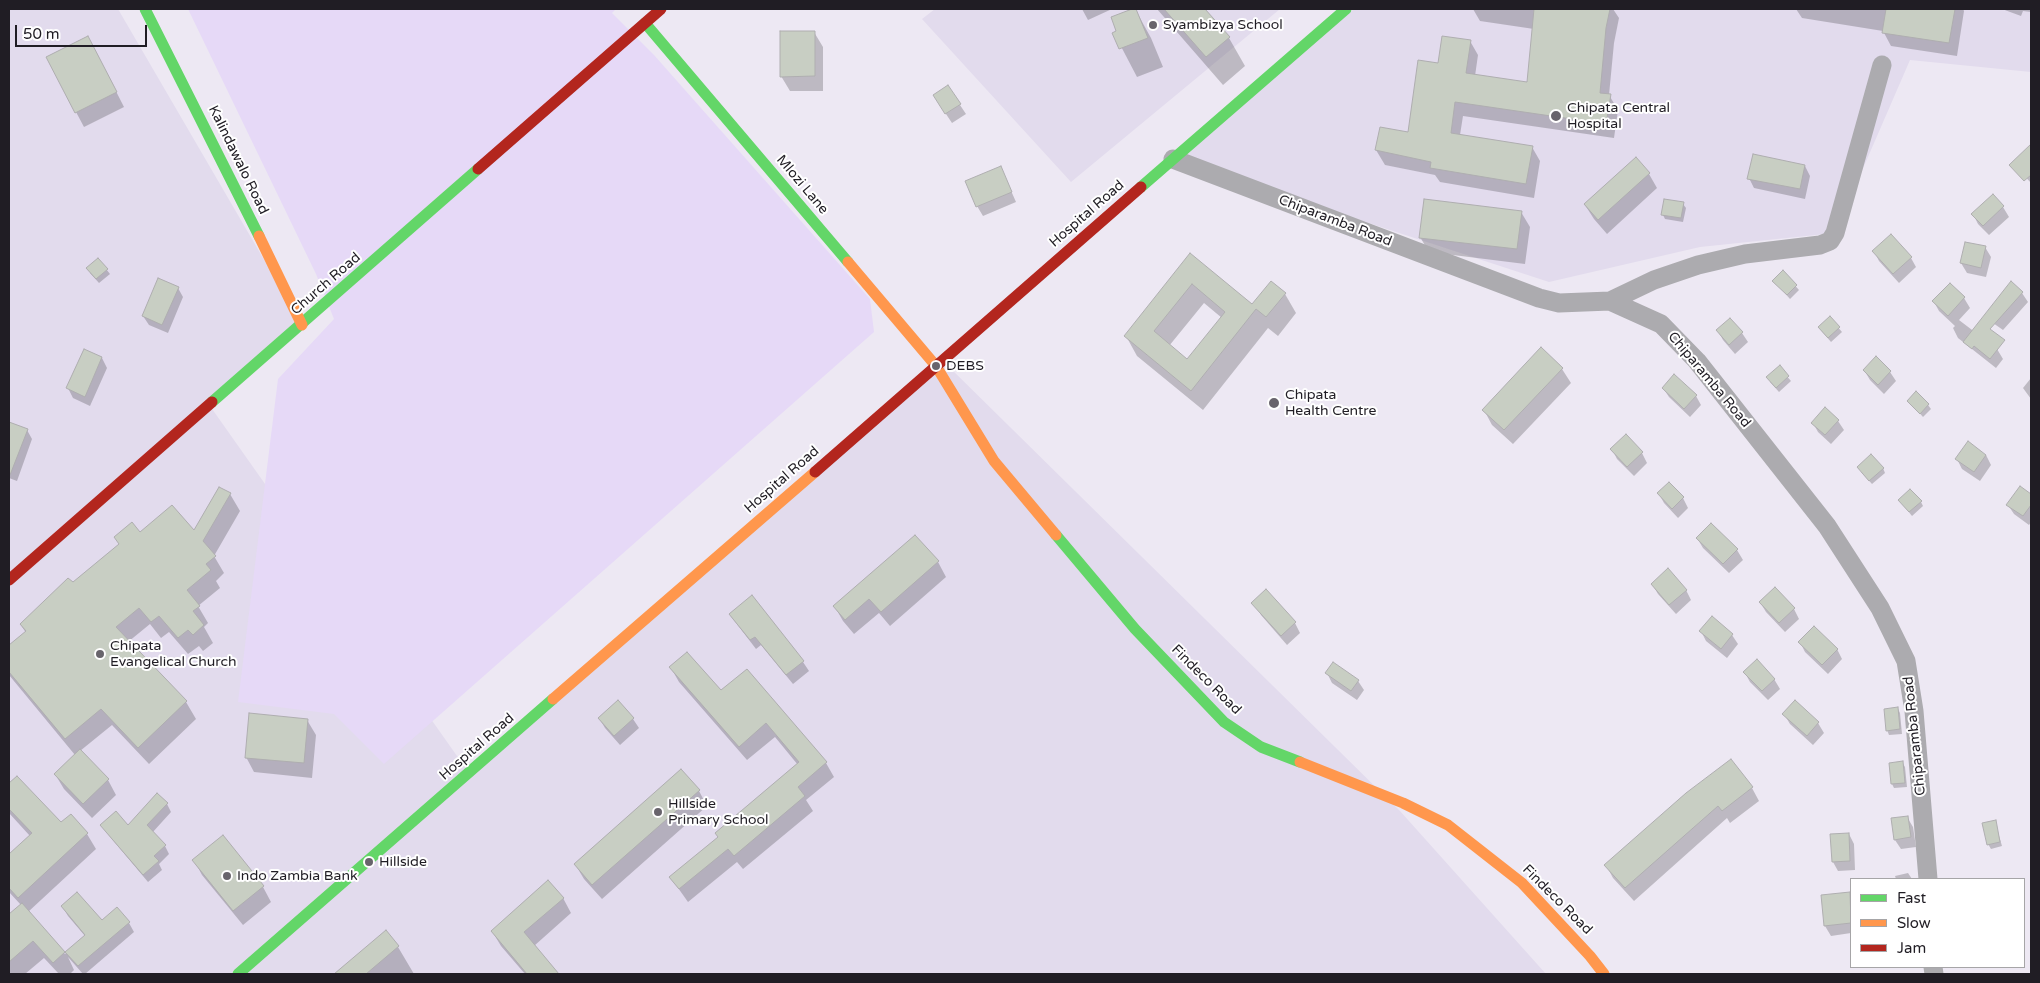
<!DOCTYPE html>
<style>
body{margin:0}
#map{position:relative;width:2040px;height:983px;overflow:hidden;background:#ede8f3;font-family:"Varela Round",sans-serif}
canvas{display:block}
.frame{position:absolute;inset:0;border:10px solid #201d24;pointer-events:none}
.legend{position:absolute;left:1850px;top:878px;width:175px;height:90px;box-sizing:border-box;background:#fff;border:1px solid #a6a5a7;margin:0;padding:6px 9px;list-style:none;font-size:15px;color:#201d24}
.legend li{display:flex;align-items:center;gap:10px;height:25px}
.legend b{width:25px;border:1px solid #a6a5a7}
.scale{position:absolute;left:15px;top:25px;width:132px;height:22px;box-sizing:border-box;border:2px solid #201d24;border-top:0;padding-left:6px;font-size:15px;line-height:18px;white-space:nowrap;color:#201d24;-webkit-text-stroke:4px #fff;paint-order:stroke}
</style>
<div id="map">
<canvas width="2040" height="983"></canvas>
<div class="frame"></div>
<ul class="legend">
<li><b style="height:6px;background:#63d668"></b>Fast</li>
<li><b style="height:6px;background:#ff974d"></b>Slow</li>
<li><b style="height:6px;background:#b3261e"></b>Jam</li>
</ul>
<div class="scale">50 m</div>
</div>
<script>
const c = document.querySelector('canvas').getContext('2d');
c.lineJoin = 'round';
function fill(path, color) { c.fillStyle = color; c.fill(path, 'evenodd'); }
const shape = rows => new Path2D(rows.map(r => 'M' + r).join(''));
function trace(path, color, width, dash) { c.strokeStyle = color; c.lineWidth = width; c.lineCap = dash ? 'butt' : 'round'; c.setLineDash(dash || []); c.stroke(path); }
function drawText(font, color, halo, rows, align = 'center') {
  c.font = font + ' "Varela Round",sans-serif'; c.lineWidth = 4; c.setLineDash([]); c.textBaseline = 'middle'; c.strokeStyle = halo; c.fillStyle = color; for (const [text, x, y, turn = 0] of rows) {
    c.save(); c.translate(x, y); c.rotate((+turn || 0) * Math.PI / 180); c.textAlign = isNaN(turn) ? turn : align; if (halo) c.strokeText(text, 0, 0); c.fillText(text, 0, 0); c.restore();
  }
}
fill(shape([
 [9,9,118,9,302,325,210,406,469,773,945,363,1400,811,1546,974,9,974],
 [935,9,1280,9,1071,182,922,19],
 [1354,9,2031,9,2031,72,1910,60,1835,233,1700,247,1549,282,1173,159]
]), '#e2dbed');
fill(shape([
 [188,9,616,9,612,13,654,55,870,299,874,332,384,764,334,714,238,702,278,379,334,319,316,274]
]), '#e6d9f7');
fill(shape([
 [1082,9,1112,9,1088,20],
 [1135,9,1151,38,1163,67,1137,77,1114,33,1118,32],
 [1157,9,1203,9,1229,38,1245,66,1223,85],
 [1473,9,1613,9,1619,18,1614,43,1609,95,1618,110,1614,138,1463,116,1460,135,1532,147,1540,161,1534,198,1440,182,1435,175,1385,165,1376,150,1381,128,1410,134,1439,64,1470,41,1478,55,1475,76,1528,84,1534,29,1480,21],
 [1796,9,1963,9,1964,11,1957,56,1891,46,1883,31,1802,18],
 [2002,9,2031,9,2031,12,2023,11,2021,16],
 [814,32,823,47,823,91,790,91,781,76],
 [96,52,124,107,84,127,76,112],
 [948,87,966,114,952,123,940,105],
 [2029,149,2031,152,2031,183,2020,171],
 [1805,166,1810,176,1805,199,1754,188,1749,178],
 [1001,168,1016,202,983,216,977,206],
 [1649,174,1657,188,1607,234,1594,219,1585,205],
 [1993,196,2003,207,2009,217,1989,235,1978,224,1973,214],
 [1683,204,1686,208,1683,222,1665,219,1663,215],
 [1521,212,1530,227,1525,264,1429,252,1420,237],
 [1985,247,1991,257,1986,277,1967,273,1961,263],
 [1874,251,1911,258,1916,267,1899,283,1879,261],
 [1190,255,1252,306,1285,294,1296,313,1278,336,1268,328,1203,410,1137,356,1126,336],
 [1204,303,1222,318,1187,361,1169,346],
 [98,259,110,274,99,283,90,273],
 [1783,272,1799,290,1790,299,1774,281],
 [1950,285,1964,298,1970,308,1959,320,1997,349,2003,359,1996,368,1958,338,1953,328,1955,326,1939,311,1934,302],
 [178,288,183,297,168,333,149,325,143,316],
 [2022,293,2028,302,2003,330,1993,323],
 [1830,318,1842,332,1831,342,1819,328],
 [1718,331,1742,333,1748,342,1735,354,1723,340],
 [84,351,102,358,107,368,90,406,73,398,68,388],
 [1876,358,1890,372,1896,381,1884,394,1870,380,1864,370],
 [1779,367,1791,381,1779,392,1770,382],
 [1562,369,1571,383,1513,444,1492,425,1484,410],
 [2031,378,2031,399,2023,388],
 [1663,388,1696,396,1701,405,1690,417,1669,397],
 [1909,401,1928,405,1931,409,1923,417],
 [1838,421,1844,430,1831,444,1818,432,1813,423],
 [9,423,27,430,32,439,17,481,9,478],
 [1612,449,1642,453,1647,463,1634,476,1617,459],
 [1986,455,1991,465,1980,481,1962,469,1957,459],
 [1883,468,1885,473,1872,484,1861,472],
 [2020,488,2031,496,2031,522,2029,525,2014,514,2008,505],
 [230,494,240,511,214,556,224,573,216,581,220,588,198,606,208,623,204,627,213,643,203,651,199,646,188,654,169,632,161,638,150,624,128,642,186,702,196,719,149,764,112,725,80,751,108,780,116,795,92,818,64,789,55,774,75,755,9,675,9,647,26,633,21,625,140,533,194,532],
 [1659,494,1683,498,1688,508,1678,518,1664,503],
 [1899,500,1921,502,1923,506,1912,516],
 [1697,538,1737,550,1743,560,1729,573,1703,548],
 [938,562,946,577,890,626,879,613,854,634,843,621,835,607],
 [1652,584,1686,590,1691,600,1676,614,1658,594],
 [1760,602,1794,609,1799,619,1785,632,1766,612],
 [1255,605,1295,623,1300,633,1287,645,1261,615],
 [730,615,803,662,809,671,793,684,761,645,756,649],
 [1701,631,1732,635,1738,644,1727,658,1706,641],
 [1800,642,1837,649,1842,659,1828,674,1805,652],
 [671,668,721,692,826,763,834,777,806,800,813,811,743,869,737,862,688,902,671,878,719,838,798,765,775,737,747,760,679,682],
 [1327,673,1358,681,1364,690,1357,700,1332,683],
 [1745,673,1774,679,1780,689,1768,700,1750,682],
 [617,702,633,719,639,728,620,745,605,728,599,718],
 [1795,702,1818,723,1824,733,1813,745,1790,724,1784,714],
 [1898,709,1900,713,1902,734,1889,735,1887,730],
 [307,720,316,735,312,778,254,772,246,757],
 [1902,762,1905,767,1907,787,1894,788,1892,784],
 [681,770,699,791,707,806,602,899,584,879,575,864],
 [17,778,61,824,71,815,87,834,96,849,28,912,65,954,85,936,68,916,63,907,102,922,129,923,134,932,85,974,83,974,68,957,74,970,70,974,59,974,44,958,25,974,9,974,9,916,21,905,9,892,9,855,30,836,9,813,9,785],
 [1752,788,1759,801,1730,823,1727,818,1634,901,1613,878,1606,865],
 [167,804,171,812,152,833,165,846,169,854,159,864,162,870,148,882,107,833,102,825,128,827],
 [1907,817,1913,827,1916,847,1901,849,1895,840],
 [1995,822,2002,846,1991,849,1988,844],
 [1849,834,1854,844,1855,870,1838,871,1833,862],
 [222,837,263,887,271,902,243,925,202,875,194,860],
 [1908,873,1912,879,1896,879,1895,876],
 [1849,893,1851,897,1851,933,1831,936,1825,926,1822,896],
 [563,898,571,913,534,946,558,974,525,974,501,946,492,931],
 [386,932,398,947,414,974,336,974]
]), '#0003');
const building = shape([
 [1132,9,1136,9,1148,38,1119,49,1112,33,1116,31,1111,17,1132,9],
 [1164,9,1205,9,1230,37,1206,57,1164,9],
 [1534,9,1610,9,1606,28,1600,93,1611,94,1606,124,1455,102,1451,133,1533,146,1526,184,1430,168,1431,162,1375,150,1380,127,1408,132,1418,60,1438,63,1442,36,1471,40,1466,73,1527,82,1534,9],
 [1886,9,1955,9,1949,43,1882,33,1886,9],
 [780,31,815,31,815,76,780,77,780,31],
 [88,36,117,92,75,113,46,57,88,36],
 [948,85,961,104,945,114,933,95,948,85],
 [2031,144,2031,175,2024,181,2009,165,2031,144],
 [1753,154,1805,165,1800,189,1747,179,1753,154],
 [1636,157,1650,173,1598,220,1584,204,1636,157],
 [1001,166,1012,192,976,207,965,181,1001,166],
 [1993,194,2004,206,1983,226,1971,214,1993,194],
 [1424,199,1522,211,1517,249,1419,238,1424,199],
 [1664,199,1684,202,1681,218,1661,215,1664,199],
 [1891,234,1912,257,1893,274,1872,251,1891,234],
 [1965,242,1986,246,1981,268,1960,263,1965,242],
 [1190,253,1252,304,1271,281,1286,293,1266,317,1256,309,1191,391,1124,336,1190,253],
 [1192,284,1225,312,1187,359,1154,331,1192,284],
 [98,258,108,269,96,279,86,268,98,258],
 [1783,270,1797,285,1787,295,1772,281,1783,270],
 [158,278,179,287,162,325,142,316,158,278],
 [2011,281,2023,292,1990,329,2005,340,1990,359,1974,346,1972,349,1963,342,2011,281],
 [1950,283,1965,297,1948,316,1932,301,1950,283],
 [1830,316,1840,327,1828,338,1818,327,1830,316],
 [1730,318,1743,332,1729,345,1716,330,1730,318],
 [1541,347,1563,368,1504,430,1482,410,1541,347],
 [84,349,102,357,85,397,66,388,84,349],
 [1876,356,1891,371,1878,385,1863,370,1876,356],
 [1780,365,1789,376,1776,388,1766,377,1780,365],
 [1674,374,1697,395,1684,409,1662,388,1674,374],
 [1916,391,1929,404,1920,414,1907,401,1916,391],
 [1825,407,1839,420,1825,435,1811,423,1825,407],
 [9,422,28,429,10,475,9,475,9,422],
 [1626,434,1643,452,1627,467,1610,449,1626,434],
 [1968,441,1986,455,1974,472,1955,459,1968,441],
 [1871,454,1884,468,1869,481,1857,467,1871,454],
 [1669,482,1684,497,1672,509,1657,493,1669,482],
 [2020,486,2031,494,2031,505,2023,516,2006,505,2020,486],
 [219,487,231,493,203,541,216,556,206,564,211,570,187,590,200,606,193,611,204,625,193,635,188,630,178,638,159,616,151,622,139,608,116,627,187,701,138,748,101,709,65,739,9,672,9,645,26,631,20,624,68,578,73,582,119,544,114,537,132,522,140,532,172,505,194,530,219,487],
 [1910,489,1922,501,1909,512,1898,500,1910,489],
 [1711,523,1738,549,1723,564,1696,538,1711,523],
 [915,535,939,561,881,612,869,599,845,620,833,606,915,535],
 [1668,568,1687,590,1669,605,1651,584,1668,568],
 [1775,587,1795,608,1779,623,1759,602,1775,587],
 [1266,589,1296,622,1281,636,1251,603,1266,589],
 [752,595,804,661,786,675,755,637,750,640,729,614,752,595],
 [1712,616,1733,634,1721,649,1699,631,1712,616],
 [1814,626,1838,649,1822,665,1798,642,1814,626],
 [687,652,721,690,747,669,827,762,798,787,805,796,734,856,728,849,679,889,669,877,718,837,715,833,799,762,766,723,739,747,669,667,687,652],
 [1757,659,1775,679,1762,691,1743,672,1757,659],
 [1333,662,1359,680,1351,691,1325,673,1333,662],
 [618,700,634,718,614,736,598,718,618,700],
 [1795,700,1819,722,1807,736,1782,714,1795,700],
 [1898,707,1900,729,1886,731,1884,709,1898,707],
 [249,713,308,719,304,763,245,758,249,713],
 [80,749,109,779,83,804,54,774,80,749],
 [1731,759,1753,787,1722,811,1718,806,1625,888,1604,865,1686,793,1731,759],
 [1903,761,1905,783,1891,784,1889,763,1903,761],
 [681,769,700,790,592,885,574,864,681,769],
 [17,776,61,822,71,814,88,833,18,898,9,888,9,854,32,833,9,809,9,783,17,776],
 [157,793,168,803,147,825,166,845,154,856,159,861,143,875,100,825,116,811,128,825,157,793],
 [1908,816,1911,837,1894,840,1891,818,1908,816],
 [1996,820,2000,842,1987,845,1982,823,1996,820],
 [1849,833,1850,861,1832,862,1830,834,1849,833],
 [223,835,264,886,233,911,192,860,223,835],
 [548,880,564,898,524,932,559,974,527,974,491,931,548,880],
 [77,892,102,920,117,907,130,922,78,966,65,952,85,935,61,906,77,892],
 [1850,892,1851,923,1824,926,1821,895,1850,892],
 [22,903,65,952,53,963,33,941,9,962,9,914,22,903],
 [386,930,399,946,366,974,334,974,386,930]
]);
fill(building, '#c8cec3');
trace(building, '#afaeb0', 1);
trace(shape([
 [1173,159,1539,298,1559,303,1610,301,1661,324,1697,361,1827,526,1880,608,1906,661,1914,711,1928,879],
 [1610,301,1654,280,1698,265,1745,254,1820,245,1830,241,1835,233,1882,65],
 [1933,967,1934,974]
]), '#acabaf', 19);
trace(shape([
 [145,9,259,236],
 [645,23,848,262],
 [1141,187,1346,9],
 [212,402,478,169],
 [1056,535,1135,629,1224,722,1261,747,1300,762],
 [238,974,553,699]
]), '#63d668', 11);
trace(shape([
 [259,236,302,325],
 [848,262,936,366,994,461,1056,535],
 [553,699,815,472],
 [1300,762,1403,803,1448,825,1522,883,1590,956,1604,974]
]), '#ff974d', 11);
trace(shape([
 [478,169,661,9],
 [815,472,1141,187],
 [9,580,212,402]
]), '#b3261e', 11);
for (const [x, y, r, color] of [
 [1153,25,5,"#68646c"],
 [1556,116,6,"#68646c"],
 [936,366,5,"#68646c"],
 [1274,403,6,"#68646c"],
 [100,654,5,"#68646c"],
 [658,812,5,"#68646c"],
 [369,862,5,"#68646c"],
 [227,876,5,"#68646c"]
]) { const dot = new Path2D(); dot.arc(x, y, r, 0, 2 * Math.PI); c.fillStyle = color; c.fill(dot); trace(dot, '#fff', 2); }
drawText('14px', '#201d24', '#fff', [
 ["Syambizya School",1163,25],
 ["Chipata Central",1567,108],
 ["Hospital",1567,124],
 ["DEBS",946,366],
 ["Chipata",1285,395],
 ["Health Centre",1285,411],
 ["Chipata",110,646],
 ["Evangelical Church",110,662],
 ["Hillside",668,804],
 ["Primary School",668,820],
 ["Hillside",379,862],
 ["Indo Zambia Bank",237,876]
], 'left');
drawText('14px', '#201d24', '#fff', [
 ["Kalindawalo Road",238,160,64],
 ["Mlozi Lane",802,185,50],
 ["Hospital Road",1087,214,-41],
 ["Chiparamba Road",1335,221,21],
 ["Church Road",326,284,-41],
 ["Chiparamba Road",1709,380,50],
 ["Hospital Road",782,480,-41],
 ["Findeco Road",1206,680,45],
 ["Chiparamba Road",1915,736,-96],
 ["Hospital Road",477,747,-41],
 ["Findeco Road",1557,900,45]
]);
</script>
